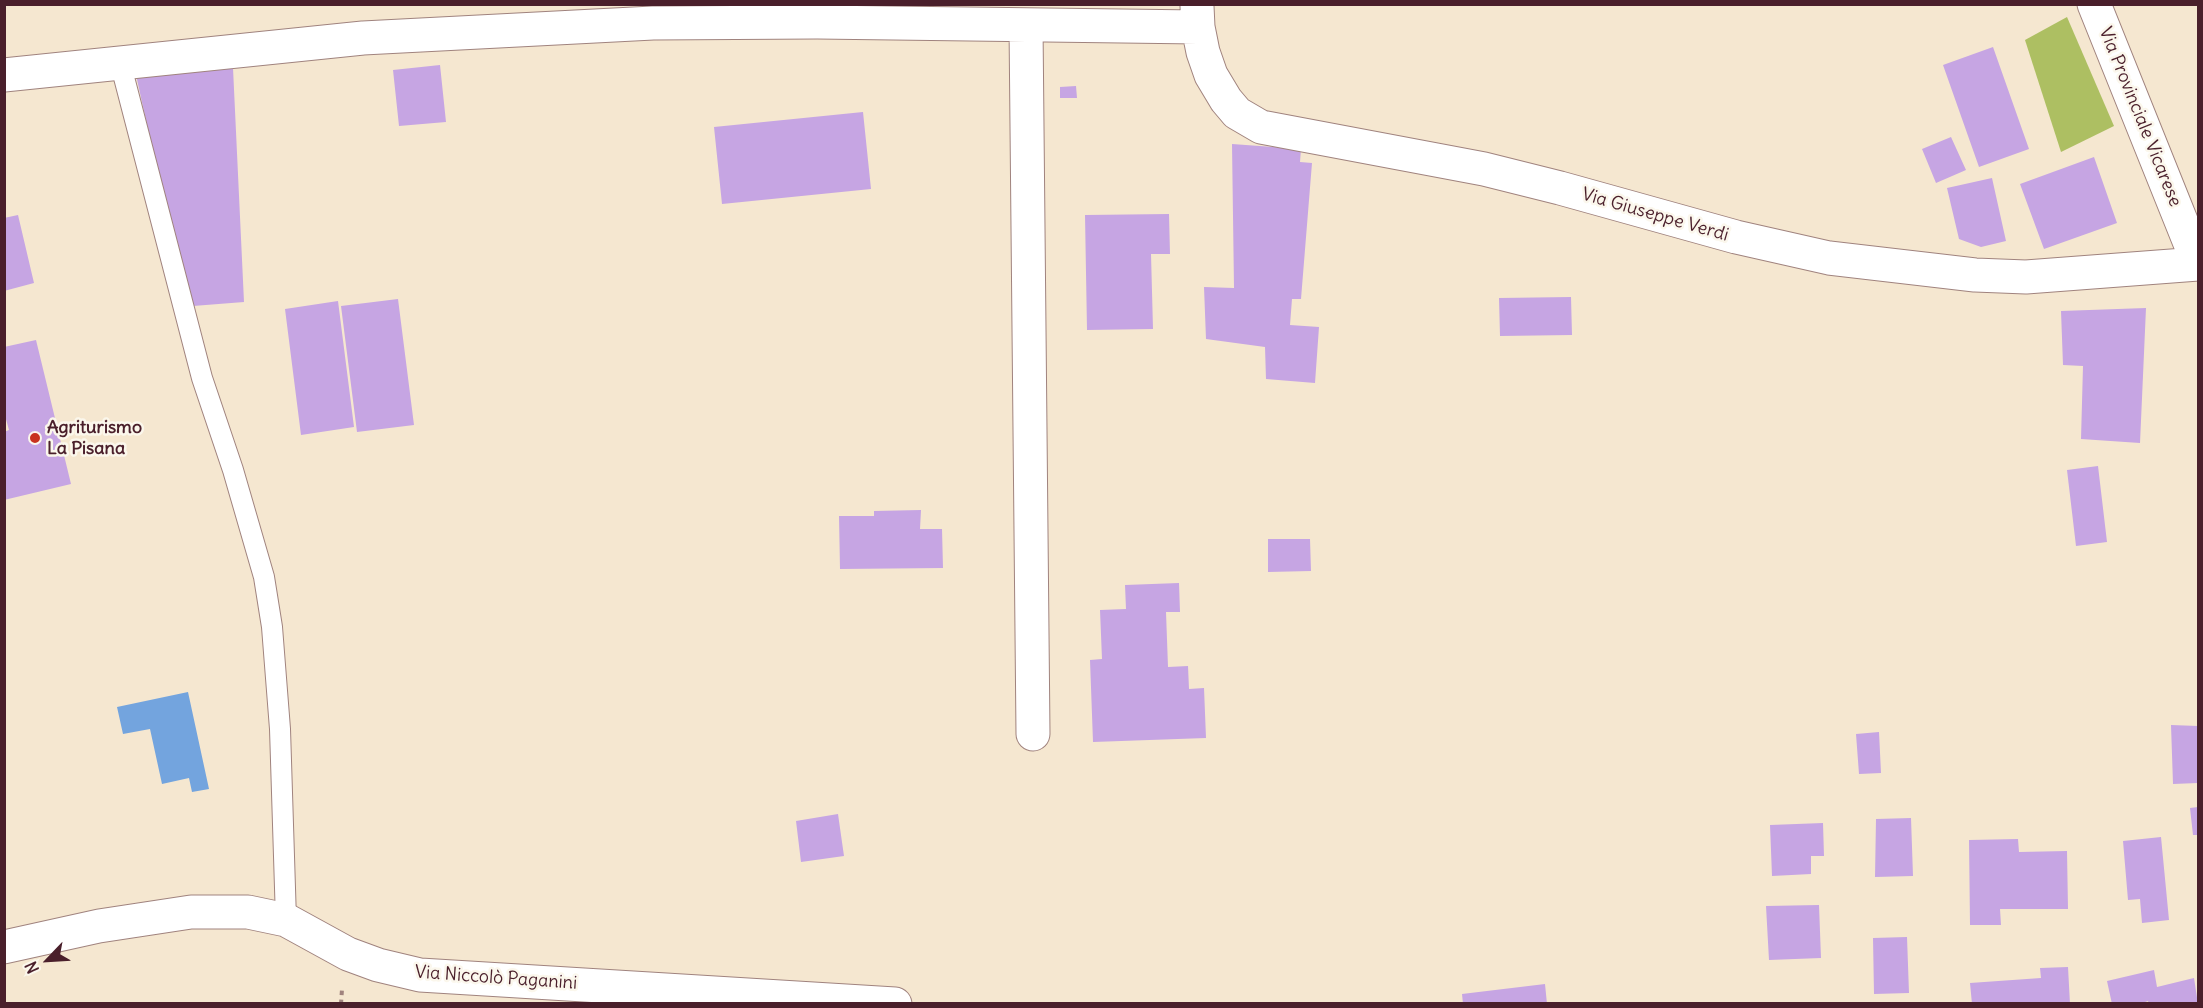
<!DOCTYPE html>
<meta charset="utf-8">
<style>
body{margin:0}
#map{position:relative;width:2203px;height:1008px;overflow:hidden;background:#f5e7d0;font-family:Delius,sans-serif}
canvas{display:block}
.frame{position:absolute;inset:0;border:6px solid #4a1f2b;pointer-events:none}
.north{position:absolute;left:18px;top:930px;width:60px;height:60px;-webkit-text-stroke:4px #fbf7ec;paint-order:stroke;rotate:245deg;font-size:16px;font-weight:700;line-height:24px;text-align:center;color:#4a1f2b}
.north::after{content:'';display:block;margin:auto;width:21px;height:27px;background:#4a1f2b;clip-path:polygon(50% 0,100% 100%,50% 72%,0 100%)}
</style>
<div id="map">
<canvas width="2203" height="1008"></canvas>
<div class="frame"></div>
<div class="north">N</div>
</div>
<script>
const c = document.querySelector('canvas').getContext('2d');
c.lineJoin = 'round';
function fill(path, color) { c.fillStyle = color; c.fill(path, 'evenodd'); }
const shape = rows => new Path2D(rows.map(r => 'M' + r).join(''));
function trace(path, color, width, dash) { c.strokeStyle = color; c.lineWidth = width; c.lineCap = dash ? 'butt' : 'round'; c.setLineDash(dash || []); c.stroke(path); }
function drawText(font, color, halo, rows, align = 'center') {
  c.font = font + ' Delius,sans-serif'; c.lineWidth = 5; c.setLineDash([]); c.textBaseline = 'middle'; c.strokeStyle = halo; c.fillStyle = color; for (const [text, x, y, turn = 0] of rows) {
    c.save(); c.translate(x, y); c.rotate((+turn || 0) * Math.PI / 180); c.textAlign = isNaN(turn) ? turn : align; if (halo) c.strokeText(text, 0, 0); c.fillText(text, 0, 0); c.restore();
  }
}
fill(shape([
 [2067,17,2114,126,2061,152,2025,40]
]), '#adbf62');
fill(shape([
 [188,692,209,789,192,792,189,778,162,784,150,729,123,734,117,707]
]), '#73a4de');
fill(shape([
 [1993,47,2029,149,1979,167,1943,65],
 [440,65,446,122,399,126,393,70],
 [233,68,244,302,193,306,170,229,136,75],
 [1076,86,1077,98,1060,98,1060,87],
 [863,112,871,189,722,204,714,127],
 [1951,137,1966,170,1936,183,1922,149],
 [1232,144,1301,149,1300,162,1312,163,1301,299,1292,299,1290,325,1319,327,1315,383,1266,379,1265,347,1206,339,1204,287,1234,288],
 [2094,157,2117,223,2044,249,2020,184],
 [1992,178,2006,241,1981,247,1959,239,1947,188],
 [1169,214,1170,254,1151,254,1153,329,1087,330,1085,215],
 [18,215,34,283,4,291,4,218],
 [1571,297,1572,335,1500,336,1499,298],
 [398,299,414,425,357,432,341,306],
 [338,301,354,427,301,435,285,309],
 [2146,308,2140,443,2081,439,2083,366,2063,365,2061,311],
 [36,340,71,484,4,500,4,432,9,430,4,412,4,347],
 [2098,466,2107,542,2076,546,2067,470],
 [921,510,920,529,942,529,943,568,840,569,839,516,874,516,874,511],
 [1268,539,1310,539,1311,571,1268,572],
 [1179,583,1180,612,1166,612,1168,667,1188,666,1189,689,1204,688,1206,738,1093,742,1090,660,1102,659,1100,610,1126,609,1125,585],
 [2171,725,2198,726,2198,783,2173,784],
 [1879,732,1881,773,1859,774,1856,734],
 [2198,807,2198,835,2193,835,2190,808],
 [838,814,844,856,801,862,796,821],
 [1911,818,1913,876,1875,877,1876,819],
 [1823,823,1824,856,1811,856,1811,874,1772,876,1770,825],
 [2161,837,2169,920,2142,923,2140,899,2128,900,2123,841],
 [2018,839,2019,852,2067,851,2068,909,2000,909,2001,925,1970,925,1969,840],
 [1819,905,1821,958,1769,960,1766,906],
 [1907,937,1909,993,1874,994,1873,938],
 [2068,967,2070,1004,1972,1004,1970,983,2041,978,2040,968],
 [2154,970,2157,987,2194,978,2198,1004,2149,1004,2148,1001,2139,1004,2112,1004,2107,981],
 [1545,984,1547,1004,1463,1004,1462,994]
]), '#c6a5e3');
const service = shape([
 [120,62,202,378,233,470,264,577,272,627,280,729,286,920]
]);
const minor = shape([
 [1197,6,1198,27,1203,52,1211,75,1226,100,1237,113,1261,127,1484,169,1560,188,1736,237,1829,258,1975,275,2026,277,2198,264],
 [1026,25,1033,734],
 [4,75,363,38,653,23,817,22,1198,27],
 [4,947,99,926,191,912,248,912,286,920,348,954,378,965,420,975,895,1004]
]);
const secondary = shape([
 [2094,4,2198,263]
]);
trace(service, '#a0837e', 22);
trace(minor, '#a0837e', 35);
trace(secondary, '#a0837e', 35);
trace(shape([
 [341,1004,342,989]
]), '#a0837e', 4, [4.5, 4.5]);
trace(service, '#fff', 20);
trace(minor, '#fff', 33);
trace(secondary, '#fff', 33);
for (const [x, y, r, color] of [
 [35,438,6,"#c8321e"]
]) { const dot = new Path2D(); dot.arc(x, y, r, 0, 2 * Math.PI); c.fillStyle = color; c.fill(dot); trace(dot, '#fbf7ec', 2); }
drawText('18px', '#4a1f2b', '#fbf7ec', [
 ["Via Provinciale Vicarese",2140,117,68],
 ["Via Giuseppe Verdi",1655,215,16],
 ["Via Niccolò Paganini",496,978,4]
]);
drawText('bold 18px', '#4a1f2b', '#fbf7ec', [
 ["Agriturismo",47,428],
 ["La Pisana",47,449]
], 'left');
</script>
